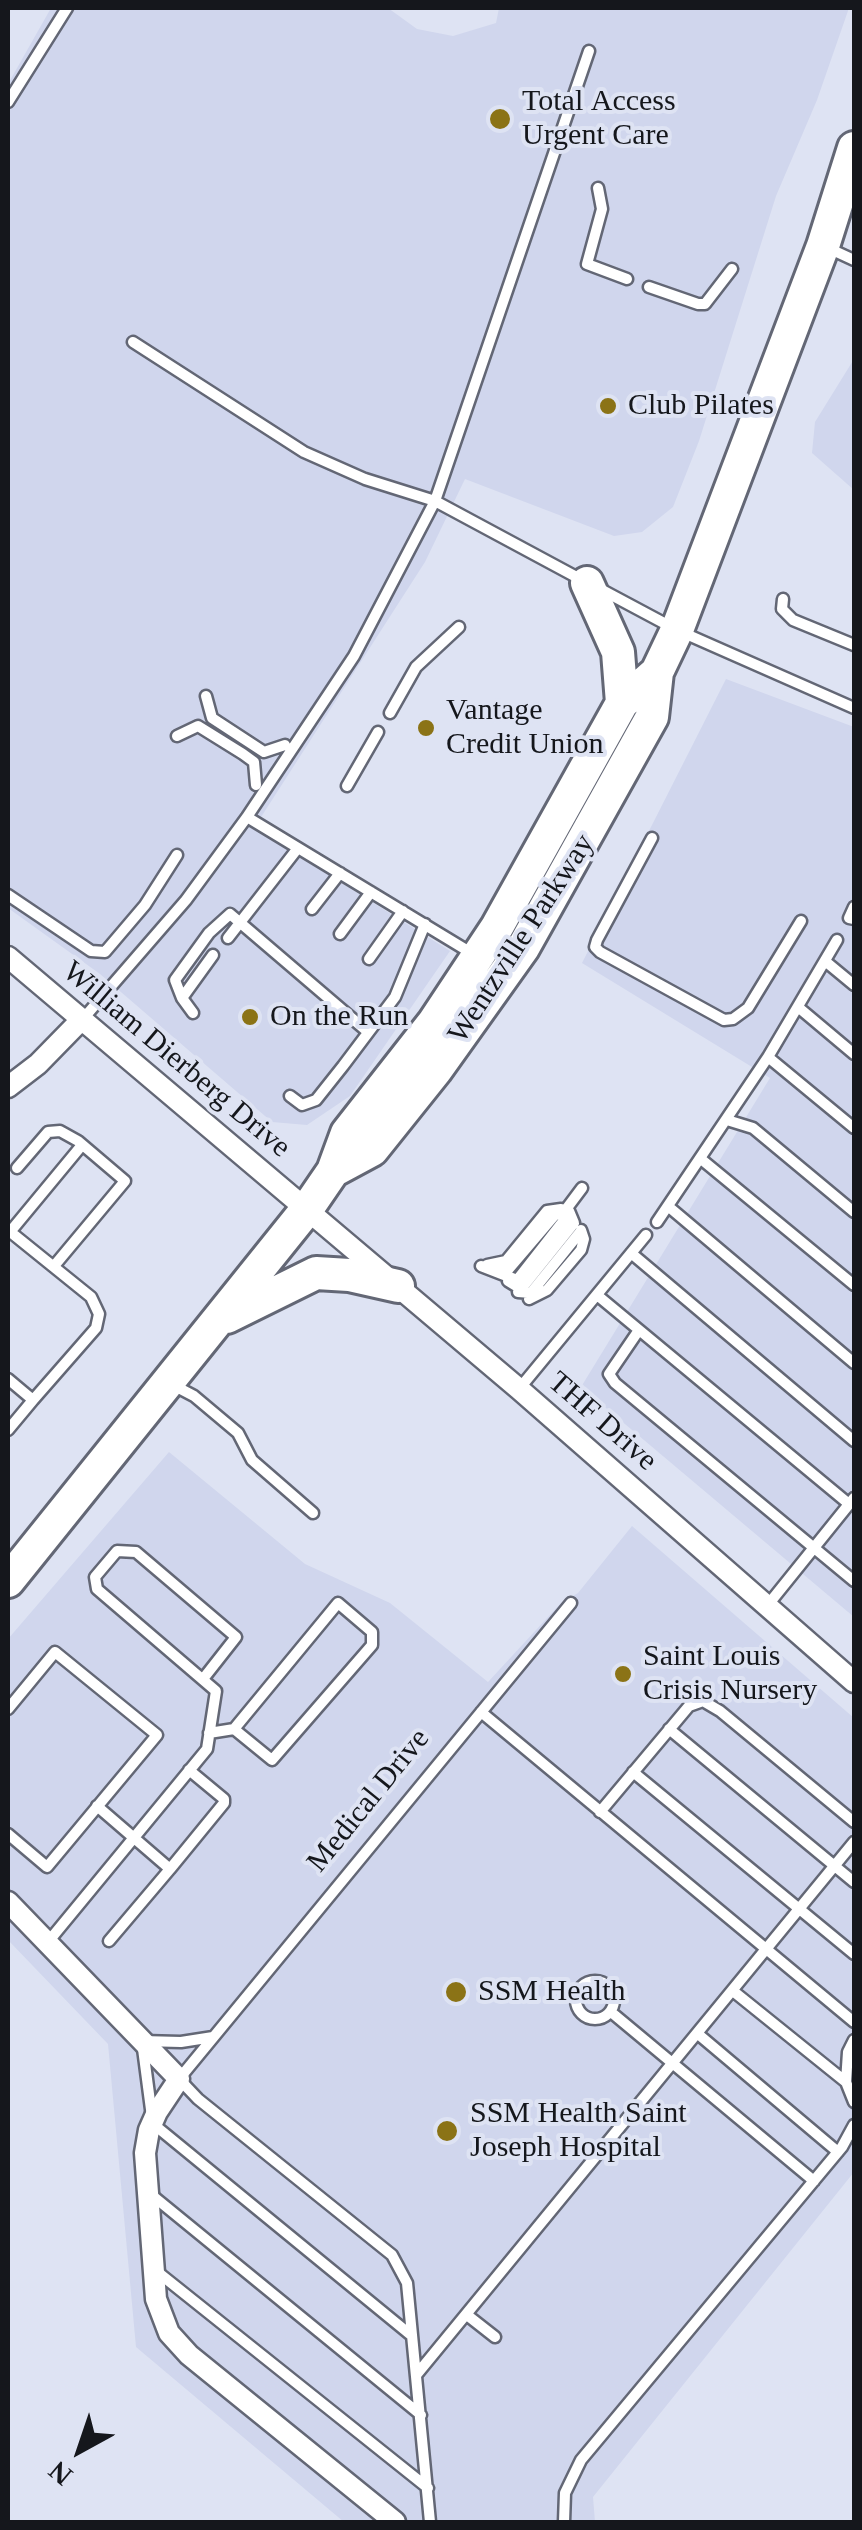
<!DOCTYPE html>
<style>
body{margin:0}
#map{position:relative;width:862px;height:2530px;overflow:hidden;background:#dee3f3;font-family:"Times New Roman",serif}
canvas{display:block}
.frame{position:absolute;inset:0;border:10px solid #15171c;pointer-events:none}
.north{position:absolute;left:30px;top:2400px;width:100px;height:100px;-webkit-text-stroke:8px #dee3f3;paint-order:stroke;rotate:220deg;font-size:28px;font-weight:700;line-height:40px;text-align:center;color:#15171c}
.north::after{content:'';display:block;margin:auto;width:35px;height:45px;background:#15171c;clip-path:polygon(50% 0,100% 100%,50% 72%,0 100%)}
</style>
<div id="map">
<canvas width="862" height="2530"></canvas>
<div class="frame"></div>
<div class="north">N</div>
</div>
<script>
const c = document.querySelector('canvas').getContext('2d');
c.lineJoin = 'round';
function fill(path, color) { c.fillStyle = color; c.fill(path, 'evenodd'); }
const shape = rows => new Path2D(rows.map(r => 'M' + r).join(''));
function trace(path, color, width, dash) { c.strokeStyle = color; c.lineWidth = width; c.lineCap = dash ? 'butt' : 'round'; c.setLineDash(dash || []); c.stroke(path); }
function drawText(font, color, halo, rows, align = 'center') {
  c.font = font + ' "Times New Roman",serif'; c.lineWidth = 8; c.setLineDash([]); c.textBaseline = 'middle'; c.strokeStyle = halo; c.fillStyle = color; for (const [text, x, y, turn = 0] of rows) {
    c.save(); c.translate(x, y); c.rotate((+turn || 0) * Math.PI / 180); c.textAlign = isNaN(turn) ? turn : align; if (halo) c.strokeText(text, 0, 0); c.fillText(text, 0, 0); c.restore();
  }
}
fill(shape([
 [51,8,388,8,417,29,453,36,496,23,499,8,849,8,817,100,776,196,699,441,673,507,642,532,614,536,465,479,425,562,254,828,450,951,350,1096,307,1125,272,1122,100,974,8,908,8,84],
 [854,359,854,490,812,453,815,422],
 [726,679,854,727,854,1617,581,1387,770,1078,582,963],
 [169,1452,305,1564,390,1603,488,1682,561,1603,578,1593,632,1526,854,1718,854,2172,593,2497,595,2522,344,2522,136,2347,108,2044,8,1940,8,1639]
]), '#d0d6ed');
const lane = shape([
 [8,102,67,8],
 [598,188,602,209,587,264,627,279],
 [828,248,854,260],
 [649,287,698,304,705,304,732,269],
 [133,342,304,452,365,479,435,501,582,580],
 [602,590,677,630,854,708],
 [783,599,782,609,793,620,854,645],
 [206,696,212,718,264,752,285,745],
 [390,713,416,667,459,627],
 [177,736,198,726,243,754,254,762,256,785],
 [347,786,378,732],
 [247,817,473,954],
 [652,838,597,940,595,947,600,952,724,1020,733,1019,748,1008,801,921],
 [8,895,91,951,105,952,145,905,177,855],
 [854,907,849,918,854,919],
 [312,909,340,873],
 [340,934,371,892],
 [228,938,298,848],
 [369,959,403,911],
 [825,961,854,985],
 [182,998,213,955],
 [798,1007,854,1054],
 [193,1013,182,998,175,980,209,933,230,914,368,1032],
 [82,1020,186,900,247,817,354,656,435,501,589,51],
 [768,1057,854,1128],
 [290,1096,302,1105,316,1100,343,1066,395,997,425,924],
 [727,1120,753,1128,854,1212],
 [701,1159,854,1285],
 [17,1168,48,1132,60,1131,78,1141,125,1181,54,1266],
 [669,1207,854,1363],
 [657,1222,768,1057,837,940],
 [8,1230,91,1297,99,1314,96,1328,33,1400,8,1379],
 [10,1232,82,1145],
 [631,1253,854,1441],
 [487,1265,506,1261,547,1211,561,1209],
 [481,1266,517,1280,568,1215,567,1208,582,1188],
 [497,1269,507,1271,554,1216,567,1208],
 [508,1281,521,1289,574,1223,569,1211],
 [518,1292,531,1293,581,1231],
 [597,1295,849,1504],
 [529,1299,547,1290,581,1250,584,1239,581,1230],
 [639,1330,609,1374,615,1383,854,1581],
 [173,1385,194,1396,238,1433,252,1460,313,1513],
 [519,1389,646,1235],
 [8,1430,33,1400],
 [767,1606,854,1498],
 [8,1709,55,1652,157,1735,47,1867,8,1834],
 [481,1712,854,2022],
 [669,1729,854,1882],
 [209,1733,234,1729,272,1760,372,1645,372,1632,338,1603,234,1729],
 [633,1772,854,1954],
 [97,1806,170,1869,224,1803,224,1799,189,1770],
 [600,1812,689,1706,703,1701,720,1711,854,1822],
 [109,1941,170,1869],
 [48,1942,207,1749,216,1691,97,1589,95,1577,117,1551,136,1552,236,1637,203,1679],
 '576 2000a19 19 0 1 1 38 0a19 19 0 1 1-38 0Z',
 [733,1991,846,2082],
 [611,2012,814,2181],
 [698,2034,838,2152],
 [854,2040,848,2052,846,2082,854,2102],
 [152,2117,142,2041,181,2042,213,2037],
 [152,2123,412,2336],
 [148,2192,421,2415],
 [155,2270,428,2488],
 [467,2315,495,2337],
 [417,2374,854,1842],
 [430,2522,407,2283,392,2255,198,2099,179,2079,571,1603],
 [564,2522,565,2493,581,2460,842,2147,854,2125]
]);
const street = shape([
 [8,957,519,1389,854,1682],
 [8,1087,38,1064,81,1020],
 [8,1902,179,2079,157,2112,149,2130,145,2153,156,2299,169,2333,189,2355,395,2522]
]);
const primary = shape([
 [587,583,618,652,622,703],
 [333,1171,372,1150,436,1070,523,948,652,717,657,672,677,630,823,246,854,148],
 [227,1317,316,1273,349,1275,398,1286],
 [8,1581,307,1209,333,1171,347,1133,434,1022,497,927,622,703,657,672]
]);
trace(lane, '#636775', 15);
trace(street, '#636775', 25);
trace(primary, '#636775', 38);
trace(lane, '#fff', 10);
trace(street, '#fff', 20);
trace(primary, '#fff', 32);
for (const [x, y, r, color] of [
 [500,119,12,"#8b7316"],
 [608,406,10,"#8b7316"],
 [426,728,10,"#8b7316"],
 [250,1017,10,"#8b7316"],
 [623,1674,10,"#8b7316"],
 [456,1992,12,"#8b7316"],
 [447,2131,12,"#8b7316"]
]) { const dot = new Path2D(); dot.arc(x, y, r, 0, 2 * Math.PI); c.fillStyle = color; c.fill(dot); trace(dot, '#dee3f3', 4); }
drawText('30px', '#15171c', '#dee3f3', [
 ["Total Access",522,102],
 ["Urgent Care",522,136],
 ["Club Pilates",628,406],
 ["Vantage",446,711],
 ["Credit Union",446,745],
 ["On the Run",270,1017],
 ["Saint Louis",643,1657],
 ["Crisis Nursery",643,1691],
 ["SSM Health",478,1992],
 ["SSM Health Saint",470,2114],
 ["Joseph Hospital",470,2148]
], 'left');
drawText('30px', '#15171c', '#dee3f3', [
 ["Wentzville Parkway",522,939,-57],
 ["William Dierberg Drive",176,1060,40],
 ["THF Drive",602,1422,41],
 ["Medical Drive",369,1801,-51]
]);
</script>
